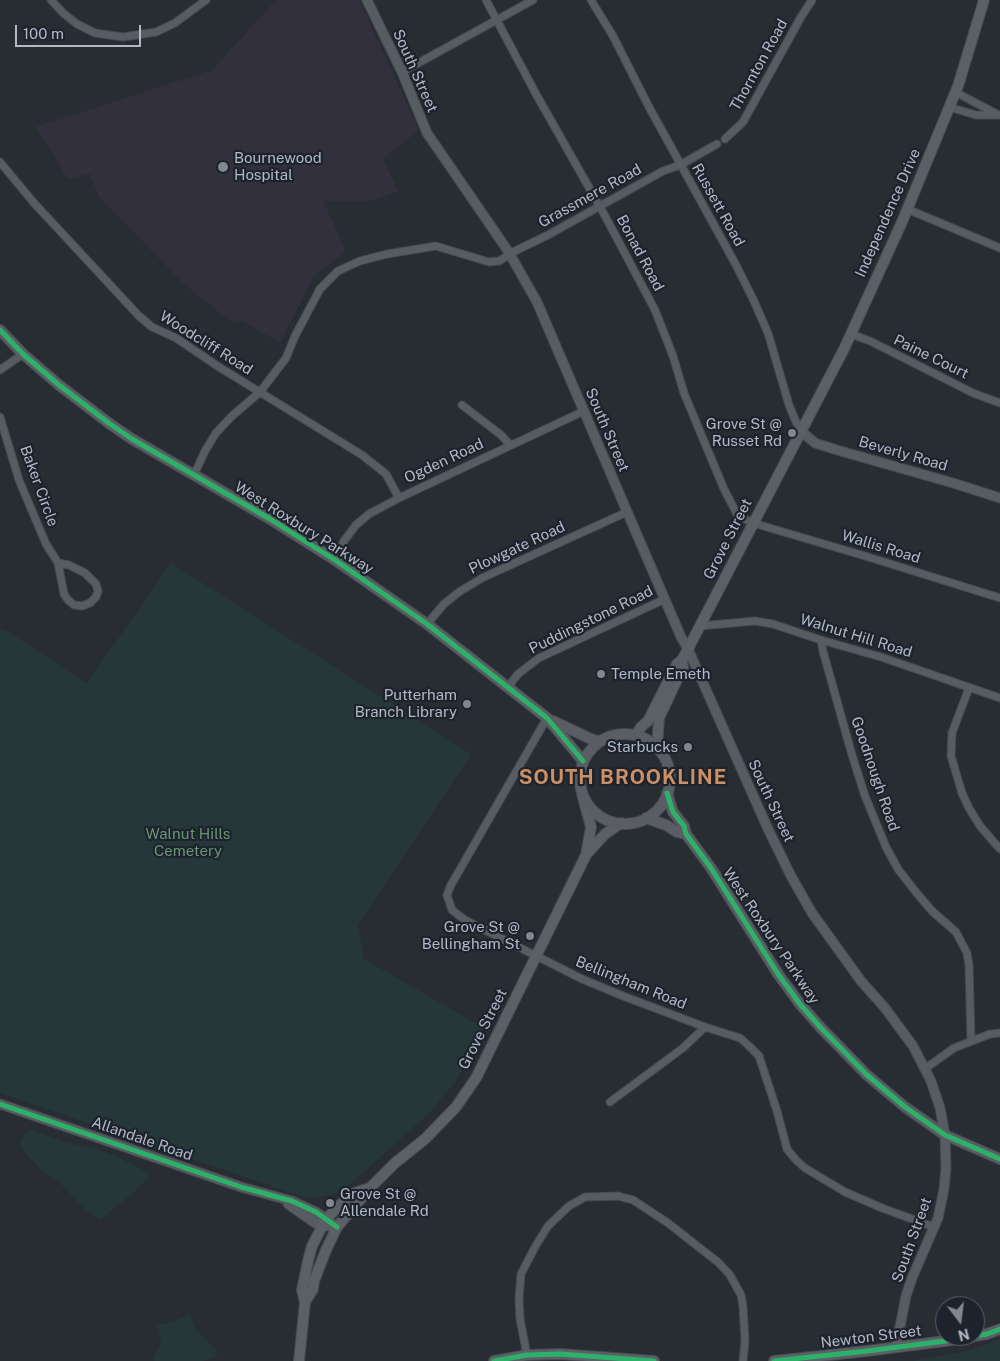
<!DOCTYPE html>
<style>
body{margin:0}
#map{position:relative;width:1000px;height:1361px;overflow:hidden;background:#282d33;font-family:"Public Sans",sans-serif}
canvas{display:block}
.north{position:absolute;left:935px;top:1296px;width:50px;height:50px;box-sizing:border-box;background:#1c232d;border:1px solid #585f6a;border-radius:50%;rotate:165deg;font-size:14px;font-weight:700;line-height:20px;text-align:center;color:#b1b9c5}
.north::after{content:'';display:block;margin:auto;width:18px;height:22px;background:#818892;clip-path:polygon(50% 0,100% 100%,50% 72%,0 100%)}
.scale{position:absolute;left:15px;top:25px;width:126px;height:22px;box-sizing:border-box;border:2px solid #b1b9c5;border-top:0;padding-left:6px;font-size:15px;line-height:18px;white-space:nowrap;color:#b1b9c5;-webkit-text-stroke:4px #1c232d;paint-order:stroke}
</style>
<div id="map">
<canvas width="1000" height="1361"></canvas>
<div class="north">N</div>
<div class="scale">100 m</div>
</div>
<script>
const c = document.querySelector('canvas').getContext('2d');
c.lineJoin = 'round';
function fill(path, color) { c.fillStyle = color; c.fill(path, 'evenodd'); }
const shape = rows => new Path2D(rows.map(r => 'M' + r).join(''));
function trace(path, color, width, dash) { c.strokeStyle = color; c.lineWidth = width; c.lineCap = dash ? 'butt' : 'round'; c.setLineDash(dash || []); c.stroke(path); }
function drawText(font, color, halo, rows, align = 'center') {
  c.font = font + ' "Public Sans",sans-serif'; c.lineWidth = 4.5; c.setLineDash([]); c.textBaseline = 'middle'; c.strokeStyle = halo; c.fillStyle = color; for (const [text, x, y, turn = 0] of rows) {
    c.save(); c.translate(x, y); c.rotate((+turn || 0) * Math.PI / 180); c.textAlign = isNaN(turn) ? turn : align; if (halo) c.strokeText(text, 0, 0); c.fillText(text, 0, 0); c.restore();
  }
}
fill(shape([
 [276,0,359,0,419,130,383,159,398,191,377,199,360,202,323,201,345,249,344,253,339,257,314,276,280,343,242,321,233,323,185,285,99,197,90,174,68,179,36,127,212,70]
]), '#31303c');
fill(shape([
 [171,563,471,754,358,925,364,959,484,1028,455,1082,428,1114,348,1186,336,1193,327,1196,313,1198,300,1196,0,1093,0,631,2,628,87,683],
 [29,1131,34,1131,67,1143,96,1149,118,1157,148,1173,148,1177,135,1191,100,1220,84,1208,60,1183,45,1173,26,1154,21,1147,21,1140,24,1136],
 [190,1313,195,1328,200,1334,217,1350,217,1355,214,1358,202,1361,154,1361,153,1358,161,1346,161,1342,156,1324,164,1324,177,1320,183,1318],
 [1000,1339,1000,1361,912,1361,963,1352,974,1349]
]), '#263739');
const minor = shape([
 [51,0,63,13,77,24,95,33,123,37,156,32,175,23,206,0],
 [486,0,536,94,604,214,655,310,673,356,684,393,701,434,724,489,738,516,753,523,865,556,1000,598],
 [591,0,613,36,649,107,736,265,753,299,768,333,789,405,796,422,802,432],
 [402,72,533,0],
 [955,92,997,114],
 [949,107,976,115,1000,115],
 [725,139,743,122,801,17,812,0],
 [0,162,34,203,139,316,152,327,176,338,219,367,362,455,386,474,399,498],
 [907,209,1000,248],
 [513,252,548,235,663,171,680,165,717,144],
 [851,334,870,341,973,393,1000,403],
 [0,370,23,354],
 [462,405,501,435,510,445],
 [0,417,19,480,46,544,58,563,64,594,68,600,74,605,82,606,90,603,96,597,98,591,96,584,85,573,69,565,58,563],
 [194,475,205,451,216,433,232,416,260,392,286,358,295,336,320,289,338,271,360,261,387,254,436,246,489,262,499,261,507,256],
 [335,560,344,541,356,525,369,514,399,498,584,411],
 [427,624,444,604,459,592,482,578,627,512],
 [700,626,755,621,773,624,821,640,881,657,1000,698],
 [821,640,823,651,852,755,865,796,886,847,898,869,915,891,932,911,956,932,967,953,969,965,971,1040],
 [508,687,518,674,539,658,665,599],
 [969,688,952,733,951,756,962,793,969,808,980,826,1000,849],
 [547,718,451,885,447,895,452,910,465,920,582,979,623,996,705,1027,740,1038,749,1046,759,1056,777,1111,787,1149,796,1160,805,1168,845,1192,882,1208,934,1227],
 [926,1068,954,1048,990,1034,1000,1033],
 [610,1102,683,1048,705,1027],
 [527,1355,520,1319,519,1298,521,1274,535,1247,548,1226,569,1206,585,1197,618,1196,633,1200,668,1223,719,1263,730,1275,741,1295,743,1306,745,1341,743,1361]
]);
const tertiary = shape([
 [367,0,402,72,427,133,508,251],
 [512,258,537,302,555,344,681,637,688,649,768,829,791,876,812,913,861,981,885,1008,913,1046,931,1081,940,1108,945,1135,946,1168,944,1189,938,1218,912,1278,906,1296,896,1347],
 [802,432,815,443,837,450,953,483,1000,498],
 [0,1104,241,1187,292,1201,316,1212,337,1227],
 [288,1204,315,1223,328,1226]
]);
const secondary = shape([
 [636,735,641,727,648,721,677,664,682,660,688,649,845,347,902,222,958,86,984,0],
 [657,748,659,718,683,667,682,661],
 [586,855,605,834,621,823],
 [305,1302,313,1289,314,1281,326,1250,337,1227,370,1188,395,1163,425,1139,456,1107,476,1078,586,855,591,827,582,794],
 [299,1361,305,1302,302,1290,308,1261,312,1246,326,1219,351,1194,370,1188],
 [494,1361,527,1355,560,1354,654,1361],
 [774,1361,867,1351,945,1341,987,1334,1000,1329]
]);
const primary = shape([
 [0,330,23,354,59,385,110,424,132,439,270,519,335,560,427,624,547,718,583,761],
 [553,721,593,740,600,741],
 '580 779a45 45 0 1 1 90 0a45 45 0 1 1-90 0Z',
 [667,793,673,812,684,826,686,834,711,868,778,974,800,1004,821,1028,867,1075,905,1107,945,1135,1000,1159],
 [646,818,666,825,677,832,686,834]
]);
trace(minor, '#46494e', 9);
trace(tertiary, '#46494e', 11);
trace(secondary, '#46494e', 12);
trace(primary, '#454950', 12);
trace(minor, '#575b62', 7);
trace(tertiary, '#575b62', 9);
trace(secondary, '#5b5f66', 10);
trace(primary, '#5a5d64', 10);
trace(shape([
 [0,330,23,354,59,385,110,424,132,439,270,519,335,560,427,624,547,718,583,761],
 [667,793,673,812,684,826,686,834,711,868,778,974,800,1004,821,1028,867,1075,905,1107,945,1135,1000,1159],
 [0,1104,241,1187,292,1201,316,1212,337,1227],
 [494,1361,527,1355,560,1354,654,1361],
 [774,1361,867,1351,945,1341,987,1334,1000,1329]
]), '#2db169', 5);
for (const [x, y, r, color] of [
 [223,167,6,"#818892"],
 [792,433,5,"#818892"],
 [601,674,5,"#818892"],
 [467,704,5,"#818892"],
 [688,747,5,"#818892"],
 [530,936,5,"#818892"],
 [330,1203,5,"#818892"]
]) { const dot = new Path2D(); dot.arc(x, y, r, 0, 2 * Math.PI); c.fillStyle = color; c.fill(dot); trace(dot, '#1c232d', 2); }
drawText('15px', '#b1b9c5', '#1c232d', [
 ["Thornton Road",759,65,-61],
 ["South Street",415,71,66],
 ["Grassmere Road",590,196,-29],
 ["Russett Road",718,205,61],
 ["Independence Drive",888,213,-66],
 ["Bonad Road",640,253,62],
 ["Woodcliff Road",206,343,32],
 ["Paine Court",931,357,26],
 ["South Street",607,430,67],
 ["Beverly Road",903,454,16],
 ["Ogden Road",444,461,-25],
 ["Baker Circle",39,486,70],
 ["West Roxbury Parkway",304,528,32],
 ["Grove Street",728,539,-63],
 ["Wallis Road",881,547,17],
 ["Plowgate Road",517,548,-25],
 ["Puddingstone Road",591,620,-26],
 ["Walnut Hill Road",856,636,17],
 ["Goodnough Road",875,774,71],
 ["South Street",771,801,65],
 ["West Roxbury Parkway",771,936,56],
 ["Bellingham Road",631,983,22],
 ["Grove Street",483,1029,-63],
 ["Allandale Road",142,1139,19],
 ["South Street",912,1240,-70],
 ["Newton Street",871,1337,-7]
]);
drawText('15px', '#b1b9c5', '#1c232d', [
 ["Bournewood",234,158,"left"],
 ["Hospital",234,175,"left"],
 ["Grove St @",782,424],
 ["Russet Rd",782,441],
 ["Temple Emeth",611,674,"left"],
 ["Putterham",457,695],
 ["Branch Library",457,712],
 ["Starbucks",678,747],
 ["Grove St @",520,927],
 ["Bellingham St",520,944],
 ["Grove St @",340,1194,"left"],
 ["Allendale Rd",340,1211,"left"]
], 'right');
drawText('15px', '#6a9473', '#1c232d', [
 ["Walnut Hills",188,834],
 ["Cemetery",188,851]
]);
c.letterSpacing = '1px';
drawText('bold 20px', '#cc9064', '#1c232d', [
 ["SOUTH BROOKLINE",623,778]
]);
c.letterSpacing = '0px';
</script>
